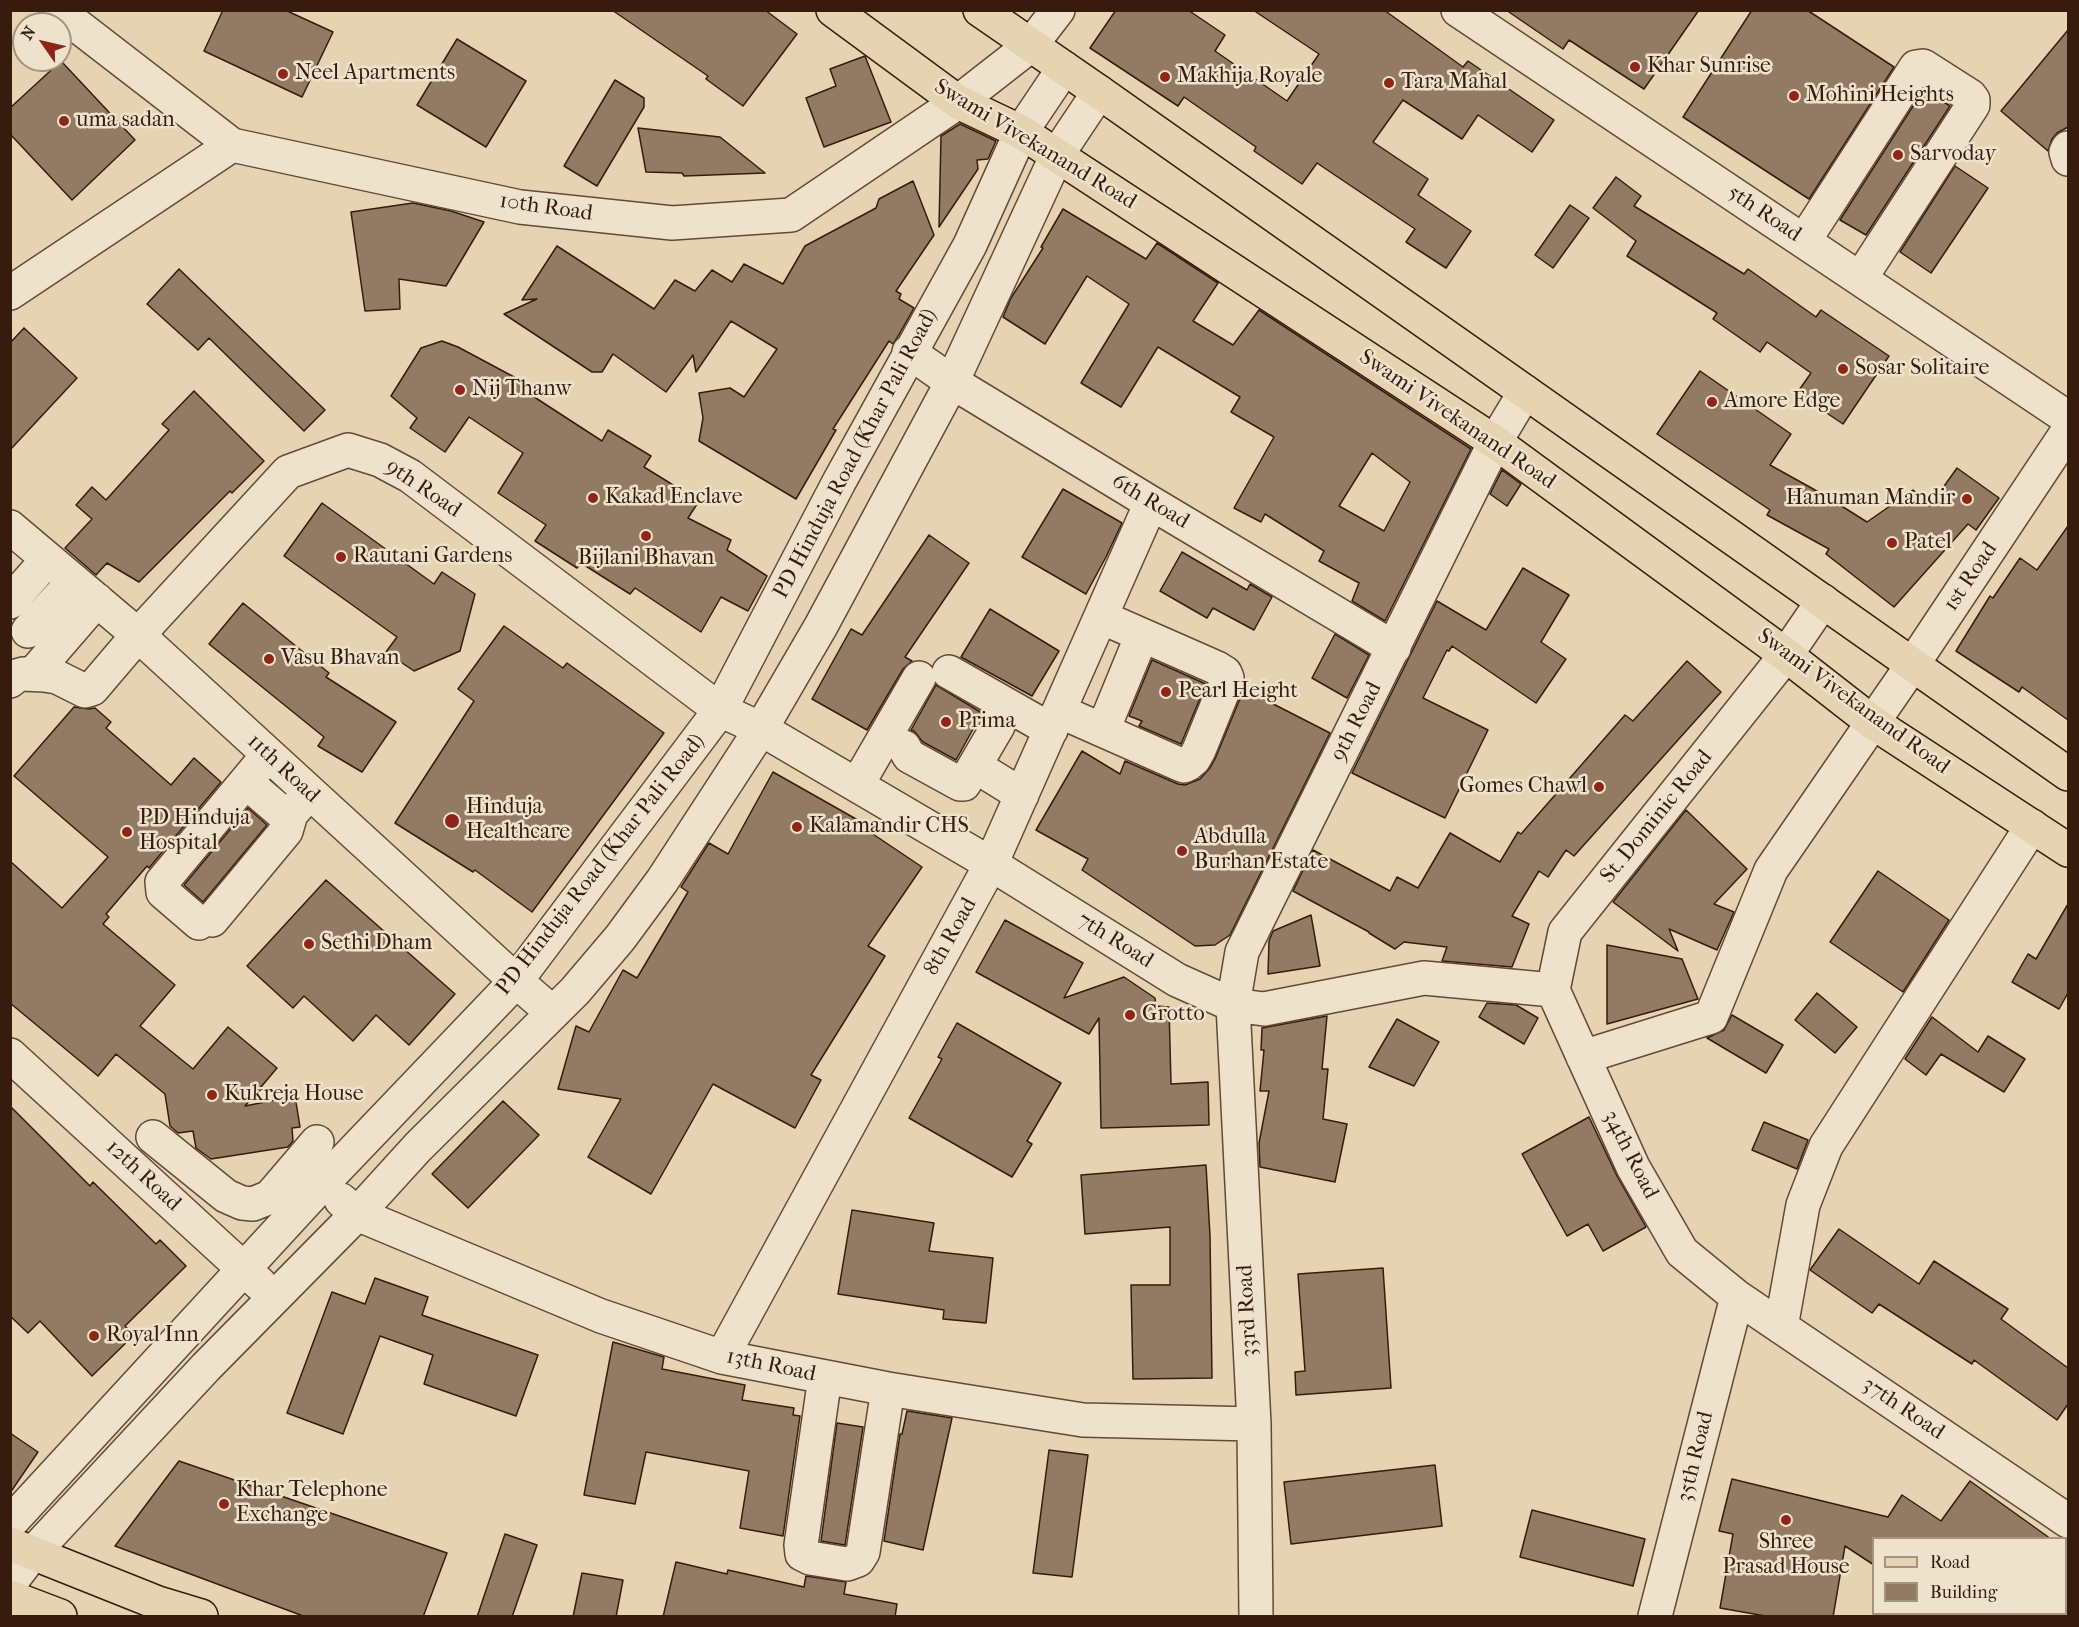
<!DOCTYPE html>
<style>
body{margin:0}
#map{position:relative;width:2079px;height:1627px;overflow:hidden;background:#e6d3b1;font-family:"IM FELL French Canon",serif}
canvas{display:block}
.frame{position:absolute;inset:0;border:12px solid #371c0d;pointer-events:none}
.legend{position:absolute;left:1872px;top:1537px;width:195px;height:78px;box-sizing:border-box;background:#efe2cc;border:2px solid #a59380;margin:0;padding:8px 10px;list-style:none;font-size:18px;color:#371c0d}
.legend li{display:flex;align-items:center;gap:12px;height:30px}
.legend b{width:30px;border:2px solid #a59380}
.north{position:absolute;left:12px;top:12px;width:60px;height:60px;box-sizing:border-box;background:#efe2cc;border:2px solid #a59380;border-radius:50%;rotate:304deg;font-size:16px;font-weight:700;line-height:24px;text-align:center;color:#371c0d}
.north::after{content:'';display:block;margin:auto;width:21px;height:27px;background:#8f2418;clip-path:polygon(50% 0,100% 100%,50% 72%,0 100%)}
</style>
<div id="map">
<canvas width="2079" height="1627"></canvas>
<div class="frame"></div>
<ul class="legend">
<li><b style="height:8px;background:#e6d3b1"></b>Road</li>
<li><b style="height:16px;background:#927b62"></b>Building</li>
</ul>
<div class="north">N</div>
</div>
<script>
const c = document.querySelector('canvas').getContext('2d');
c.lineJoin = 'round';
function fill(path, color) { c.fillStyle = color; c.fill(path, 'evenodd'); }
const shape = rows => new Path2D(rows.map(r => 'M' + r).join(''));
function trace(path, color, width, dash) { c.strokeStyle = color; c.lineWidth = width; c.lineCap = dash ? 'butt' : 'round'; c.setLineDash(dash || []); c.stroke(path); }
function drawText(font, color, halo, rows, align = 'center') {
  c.font = font + ' "IM FELL French Canon",serif'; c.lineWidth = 5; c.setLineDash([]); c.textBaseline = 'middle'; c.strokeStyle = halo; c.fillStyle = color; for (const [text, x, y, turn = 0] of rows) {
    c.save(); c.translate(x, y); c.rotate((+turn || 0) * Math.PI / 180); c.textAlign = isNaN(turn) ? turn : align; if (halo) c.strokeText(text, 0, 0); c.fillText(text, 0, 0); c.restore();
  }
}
const building = shape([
 [223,10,285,10,333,32,302,97,204,51,223,10],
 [612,10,765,10,797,34,743,106,706,79,708,76,612,10],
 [1116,10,1188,10,1225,35,1215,51,1287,101,1319,54,1253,10,1384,10,1463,67,1468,61,1554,120,1532,152,1478,115,1462,139,1403,100,1373,142,1428,179,1418,195,1471,231,1446,268,1406,242,1415,229,1317,163,1302,184,1254,151,1256,147,1184,97,1178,106,1090,48,1116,10],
 [1506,10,1699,10,1644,89,1569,40,1563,49,1506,10],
 [1752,10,1807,10,1894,67,1809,199,1683,117,1752,10],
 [2068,30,2068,127,2057,133,2052,139,2048,151,2001,111,2068,30],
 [457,39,526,81,486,147,417,105,457,39],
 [865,56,891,122,824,147,806,98,836,86,830,69,865,56],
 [61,61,135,140,72,200,10,134,10,108,61,61],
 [615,80,644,98,644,107,597,186,564,166,615,80],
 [1924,89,1950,106,1866,235,1840,220,1924,89],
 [960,124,996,141,988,159,977,160,978,169,939,227,941,136,960,124],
 [638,128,720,137,765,173,684,176,682,173,646,172,638,128],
 [1955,166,1988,188,1931,273,1900,252,1955,166],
 [1616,177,1641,196,1634,206,1744,274,1748,269,1816,317,1821,310,1889,356,1843,424,1797,393,1811,373,1767,342,1760,352,1713,319,1717,313,1627,256,1636,241,1593,208,1616,177],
 [913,181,934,235,896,291,901,294,899,299,914,308,897,338,893,344,889,341,833,429,836,430,796,499,699,441,703,418,699,393,730,388,744,397,777,349,731,321,696,372,693,355,666,392,613,354,602,372,592,372,504,314,537,299,522,300,557,246,654,309,675,280,695,291,712,270,732,282,744,264,783,284,805,246,876,208,879,199,913,181],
 [413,203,451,211,484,222,446,286,399,279,400,309,365,311,351,212,413,203],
 [1570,205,1589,218,1553,268,1535,255,1570,205],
 [1063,209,1146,259,1157,243,1218,283,1193,321,1233,345,1259,310,1471,449,1385,621,1352,601,1359,583,1319,561,1324,551,1265,514,1261,522,1234,508,1274,437,1231,412,1240,397,1158,347,1121,407,1081,383,1129,304,1087,276,1045,344,1003,317,1011,298,1043,248,1041,247,1063,209],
 [1372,453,1410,482,1384,531,1339,506,1372,453],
 [179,269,325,410,304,431,209,338,198,350,147,304,179,269],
 [24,328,77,378,10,450,10,343,24,328],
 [442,341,458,347,529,385,525,391,602,441,608,430,651,456,644,467,699,501,688,518,731,540,727,550,767,576,748,611,721,597,701,632,635,588,630,594,581,563,577,568,535,541,546,525,498,493,523,453,469,417,445,452,410,428,417,418,391,396,421,348,442,341],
 [1700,371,1791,434,1770,465,1824,495,1867,522,1913,490,1930,506,1957,468,1999,498,1976,530,1968,524,1894,607,1826,554,1829,549,1767,515,1770,510,1657,434,1700,371],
 [194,391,264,461,232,493,230,491,139,582,107,563,96,575,65,548,92,519,76,505,92,487,106,500,169,430,162,424,194,391],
 [1502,470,1521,484,1507,506,1490,494,1502,470],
 [1063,489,1122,523,1106,557,1086,594,1022,557,1063,489],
 [322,503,434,584,442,572,475,594,460,651,414,671,386,652,397,637,284,556,322,503],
 [2068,526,2068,720,2022,687,2019,692,1956,651,1990,596,1993,598,2020,558,2037,570,2068,526],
 [929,535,969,563,905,657,912,661,903,669,867,730,812,699,851,629,862,635,929,535],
 [1182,552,1247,590,1250,584,1272,597,1254,630,1213,608,1207,618,1160,591,1182,552],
 [1523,568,1569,595,1541,642,1566,659,1536,703,1452,646,1449,651,1447,650,1423,698,1488,730,1445,818,1352,773,1437,601,1486,630,1523,568],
 [243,603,329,673,326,677,396,722,362,772,318,746,324,737,209,644,243,603],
 [990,609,1059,651,1032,696,961,657,990,609],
 [504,626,563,668,567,663,664,733,532,912,475,870,473,872,395,823,474,701,458,689,504,626],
 [1335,634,1369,655,1347,698,1312,678,1335,634],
 [1152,660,1206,684,1181,744,1139,726,1142,721,1129,716,1152,660],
 [1687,661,1721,692,1574,856,1566,850,1548,877,1539,871,1512,916,1529,924,1512,967,1442,961,1447,947,1404,942,1395,949,1369,933,1369,932,1293,891,1313,850,1390,891,1397,877,1418,888,1450,833,1500,862,1518,832,1521,834,1625,715,1633,721,1687,661],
 [936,685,982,713,956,760,923,742,914,731,911,730,936,685],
 [1244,689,1330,733,1230,935,1215,945,1195,946,1082,870,1088,859,1036,830,1082,751,1120,774,1125,761,1178,784,1185,785,1200,779,1210,768,1215,759,1244,689],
 [74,707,89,709,95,708,111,722,106,728,171,785,194,758,221,782,149,868,147,866,106,914,109,917,103,924,175,985,140,1026,193,1069,228,1027,277,1068,245,1106,295,1096,300,1127,292,1128,293,1141,288,1147,211,1159,196,1148,193,1131,178,1133,170,1126,165,1094,116,1054,98,1076,10,1003,10,861,62,908,108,857,14,776,74,707],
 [773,772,856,819,855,822,922,867,868,946,885,956,811,1075,821,1080,795,1128,713,1084,651,1194,588,1157,621,1099,558,1089,576,1026,589,1032,623,970,637,978,688,892,681,887,709,843,728,854,773,772],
 [248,808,267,825,203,902,184,885,248,808],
 [1686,810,1747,869,1714,904,1734,912,1717,950,1669,929,1678,951,1613,902,1686,810],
 [1878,871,1949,920,1903,992,1830,942,1878,871],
 [326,880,455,994,409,1045,376,1015,353,1041,304,996,293,1008,247,966,326,880],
 [2068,904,2068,993,2059,1009,2012,982,2028,954,2036,959,2068,904],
 [1311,915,1320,966,1268,974,1269,941,1273,931,1311,915],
 [1005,920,1083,963,1064,998,1124,977,1155,998,1156,1006,1169,1007,1171,1084,1208,1082,1209,1125,1101,1128,1099,1018,1089,1034,976,972,1005,920],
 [1607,945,1682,959,1698,999,1607,1024,1607,945],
 [1817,993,1857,1027,1835,1053,1795,1020,1817,993],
 [1487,1003,1516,1005,1538,1018,1524,1044,1479,1017,1487,1003],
 [1732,1015,1783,1045,1766,1073,1707,1038,1724,1030,1732,1015],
 [1327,1016,1322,1069,1328,1069,1323,1119,1347,1124,1335,1182,1260,1167,1259,1143,1269,1091,1260,1091,1264,1050,1261,1050,1262,1028,1327,1016],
 [1932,1017,1978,1052,1988,1036,2025,1059,2004,1092,1941,1054,1926,1075,1905,1059,1932,1017],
 [1397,1019,1439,1042,1414,1086,1369,1067,1397,1019],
 [957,1023,1061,1083,1027,1141,1032,1144,1012,1177,909,1118,942,1059,938,1057,957,1023],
 [503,1101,539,1135,468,1208,432,1174,503,1101],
 [10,1106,90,1186,93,1182,156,1244,160,1240,186,1266,125,1326,134,1335,92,1376,40,1321,28,1333,10,1316,10,1106],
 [1589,1117,1617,1176,1646,1227,1603,1251,1588,1224,1567,1236,1522,1154,1589,1117],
 [1764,1122,1808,1140,1797,1169,1752,1150,1764,1122],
 [1206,1165,1210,1236,1212,1378,1133,1379,1131,1285,1170,1285,1170,1227,1085,1234,1081,1175,1206,1165],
 [852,1210,934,1223,929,1251,993,1258,986,1323,943,1319,944,1310,838,1294,852,1210],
 [1839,1229,1919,1284,1934,1261,2008,1309,2001,1319,2068,1368,2068,1404,2057,1420,1974,1360,1972,1364,1879,1304,1872,1313,1810,1270,1839,1229],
 [1383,1268,1391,1388,1296,1395,1295,1372,1305,1371,1298,1274,1383,1268],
 [375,1278,428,1297,422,1315,538,1355,516,1416,424,1384,433,1355,380,1336,343,1434,287,1413,332,1292,365,1304,375,1278],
 [613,1342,664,1357,662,1369,745,1385,742,1400,794,1408,793,1415,800,1416,783,1536,740,1528,749,1471,646,1452,635,1504,584,1495,613,1342],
 [907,1411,952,1418,923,1550,884,1541,900,1434,902,1434,907,1411],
 [837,1423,863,1427,845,1545,821,1541,837,1423],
 [10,1433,38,1452,10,1493,10,1433],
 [1049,1450,1088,1455,1072,1577,1033,1573,1049,1450],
 [179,1461,447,1553,423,1617,306,1617,115,1546,179,1461],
 [1435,1465,1442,1526,1291,1544,1284,1482,1435,1465],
 [1732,1479,1888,1517,1902,1495,1941,1521,1970,1481,2051,1539,1874,1539,1874,1565,1845,1546,1833,1617,1771,1617,1720,1608,1733,1534,1719,1531,1732,1479],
 [1532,1510,1645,1539,1633,1586,1520,1557,1532,1510],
 [505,1534,537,1545,512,1617,477,1617,505,1534],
 [676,1562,727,1574,728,1570,804,1587,806,1576,846,1582,844,1594,897,1604,895,1617,663,1617,676,1562],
 [582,1573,623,1580,616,1617,573,1617,582,1573]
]);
fill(building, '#927b62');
trace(building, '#371c0d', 1.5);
const minor = shape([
 [57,10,232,145,520,207,672,223,791,215,958,102,1031,45,1058,10],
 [1458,10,2068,418],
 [2068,148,2066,152,2068,159],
 [1804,241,1916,67,1923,66,1970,96,1973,100,1973,105,1860,279],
 [10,293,232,145],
 [909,352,952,382,1151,503,1394,648],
 [10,527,138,635,516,981,553,1013],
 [10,602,48,559],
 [28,631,74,581],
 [949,672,1051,730],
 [33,674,97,600],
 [10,681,16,676,23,674,44,675,57,677,85,691,92,689,138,635,288,472,348,450,380,460,410,476,720,710,761,729,991,864,1177,980,1233,1005,1264,1009,1424,978,1553,990],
 [1059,711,1179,764,1184,766,1188,764,1194,759,1199,750,1225,686,1227,678,1225,673,1217,668,1101,617],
 [1103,730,1142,635],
 [904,747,909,756,960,784,964,784,998,726,999,720],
 [975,766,1022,795],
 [246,782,289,819],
 [857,785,919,678],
 [212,920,286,831,291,814,309,793],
 [199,923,163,892,162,882,268,755],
 [1553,990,1633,1167,1682,1252,1737,1297,2068,1521],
 [1553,990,1565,932,1786,655,1823,601],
 [10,1055,260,1284],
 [1583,1057,1711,1017,1771,870,1913,664,2068,431],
 [153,1137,226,1196,242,1203,253,1204,270,1197,317,1142],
 [341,1200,357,1214,601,1316,722,1357,888,1389,1083,1420,1254,1424],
 [1781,1327,1803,1205,1826,1146,2032,826],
 [722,1357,991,864,1151,503],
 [825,1377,801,1545,802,1554,810,1558,847,1564,858,1560,863,1552,888,1389],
 [10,1523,322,1184,516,981,720,710,839,482,970,245,1021,132,1064,68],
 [10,1583,32,1554,206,1367,357,1214,418,1147,575,991,620,938,662,881,761,729,821,626,952,382,1057,155,1099,92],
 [1256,1616,1254,1424,1233,1005,1242,952,1495,442,1525,392],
 [1655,1616,1737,1297]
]);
const major = shape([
 [833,10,958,102,1021,132,1495,442,1786,655,1872,722,2068,850],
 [980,10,1099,92,2068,774],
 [10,1544,158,1603,201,1616],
 [10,1597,60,1616]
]);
trace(minor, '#634a36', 36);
trace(major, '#371c0d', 36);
trace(minor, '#efe2cc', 33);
trace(major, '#e6d3b1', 33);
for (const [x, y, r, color] of [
 [1635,67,6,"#8f2418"],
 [283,74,6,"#8f2418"],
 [1165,77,6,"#8f2418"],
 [1389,83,6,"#8f2418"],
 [1794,96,6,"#8f2418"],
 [64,121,6,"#8f2418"],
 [1898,155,6,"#8f2418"],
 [1843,369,6,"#8f2418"],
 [460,390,6,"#8f2418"],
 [1712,402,6,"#8f2418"],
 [593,498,6,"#8f2418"],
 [1967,499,6,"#8f2418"],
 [646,536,6,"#8f2418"],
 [1892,543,6,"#8f2418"],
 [341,557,6,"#8f2418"],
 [269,659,6,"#8f2418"],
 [1166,692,6,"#8f2418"],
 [946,722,6,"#8f2418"],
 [1599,787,6,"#8f2418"],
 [452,821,8,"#8f2418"],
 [797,827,6,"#8f2418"],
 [127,832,6,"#8f2418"],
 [1182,851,6,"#8f2418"],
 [309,944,6,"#8f2418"],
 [1130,1015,6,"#8f2418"],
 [212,1095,6,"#8f2418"],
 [94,1336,6,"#8f2418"],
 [224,1504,6,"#8f2418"],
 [1786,1520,6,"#8f2418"]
]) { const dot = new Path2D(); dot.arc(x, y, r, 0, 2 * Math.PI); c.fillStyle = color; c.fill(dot); trace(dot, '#efe2cc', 2); }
drawText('22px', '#371c0d', '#efe2cc', [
 ["Khar Sunrise",1647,67],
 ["Neel Apartments",295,74],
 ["Makhija Royale",1177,77],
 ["Tara Mahal",1401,83],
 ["Mohini Heights",1806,96],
 ["uma sadan",76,121],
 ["Sarvoday",1910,155],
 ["Sosar Solitaire",1855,369],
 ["Nij Thanw",472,390],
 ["Amore Edge",1724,402],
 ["Kakad Enclave",605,498],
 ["Hanuman Mandir",1955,499,"right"],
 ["Patel",1904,543],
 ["Rautani Gardens",353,557],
 ["Bijlani Bhavan",646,559,"center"],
 ["Vasu Bhavan",281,659],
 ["Pearl Height",1178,692],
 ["Prima",958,722],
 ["Gomes Chawl",1587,787,"right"],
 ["Hinduja",466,808],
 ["Healthcare",466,833],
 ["PD Hinduja",139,819],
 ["Hospital",139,844],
 ["Kalamandir CHS",809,827],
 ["Abdulla",1194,838],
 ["Burhan Estate",1194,863],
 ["Sethi Dham",321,944],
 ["Grotto",1142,1015],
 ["Kukreja House",224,1095],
 ["Royal Inn",106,1336],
 ["Khar Telephone",236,1491],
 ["Exchange",236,1516],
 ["Shree",1786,1543,"center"],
 ["Prasad House",1786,1568,"center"]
], 'left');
drawText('22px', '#371c0d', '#efe2cc', [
 ["Swami Vivekanand Road",1035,145,31],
 ["10th Road",546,208,8],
 ["5th Road",1764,214,34],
 ["Swami Vivekanand Road",1457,420,34],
 ["PD Hinduja Road (Khar Pali Road)",856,454,-62],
 ["9th Road",423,489,34],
 ["6th Road",1150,502,31],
 ["1st Road",1971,577,-56],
 ["Swami Vivekanand Road",1853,702,36],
 ["9th Road",1357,722,-63],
 ["11th Road",283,769,43],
 ["St. Dominic Road",1657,817,-51],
 ["PD Hinduja Road (Khar Pali Road)",601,865,-52],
 ["8th Road",951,937,-61],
 ["7th Road",1115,941,32],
 ["34th Road",1630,1155,63],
 ["12th Road",143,1176,43],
 ["33rd Road",1248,1311,-93],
 ["13th Road",771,1366,12],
 ["37th Road",1903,1409,34],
 ["35th Road",1696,1457,-76]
]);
</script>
